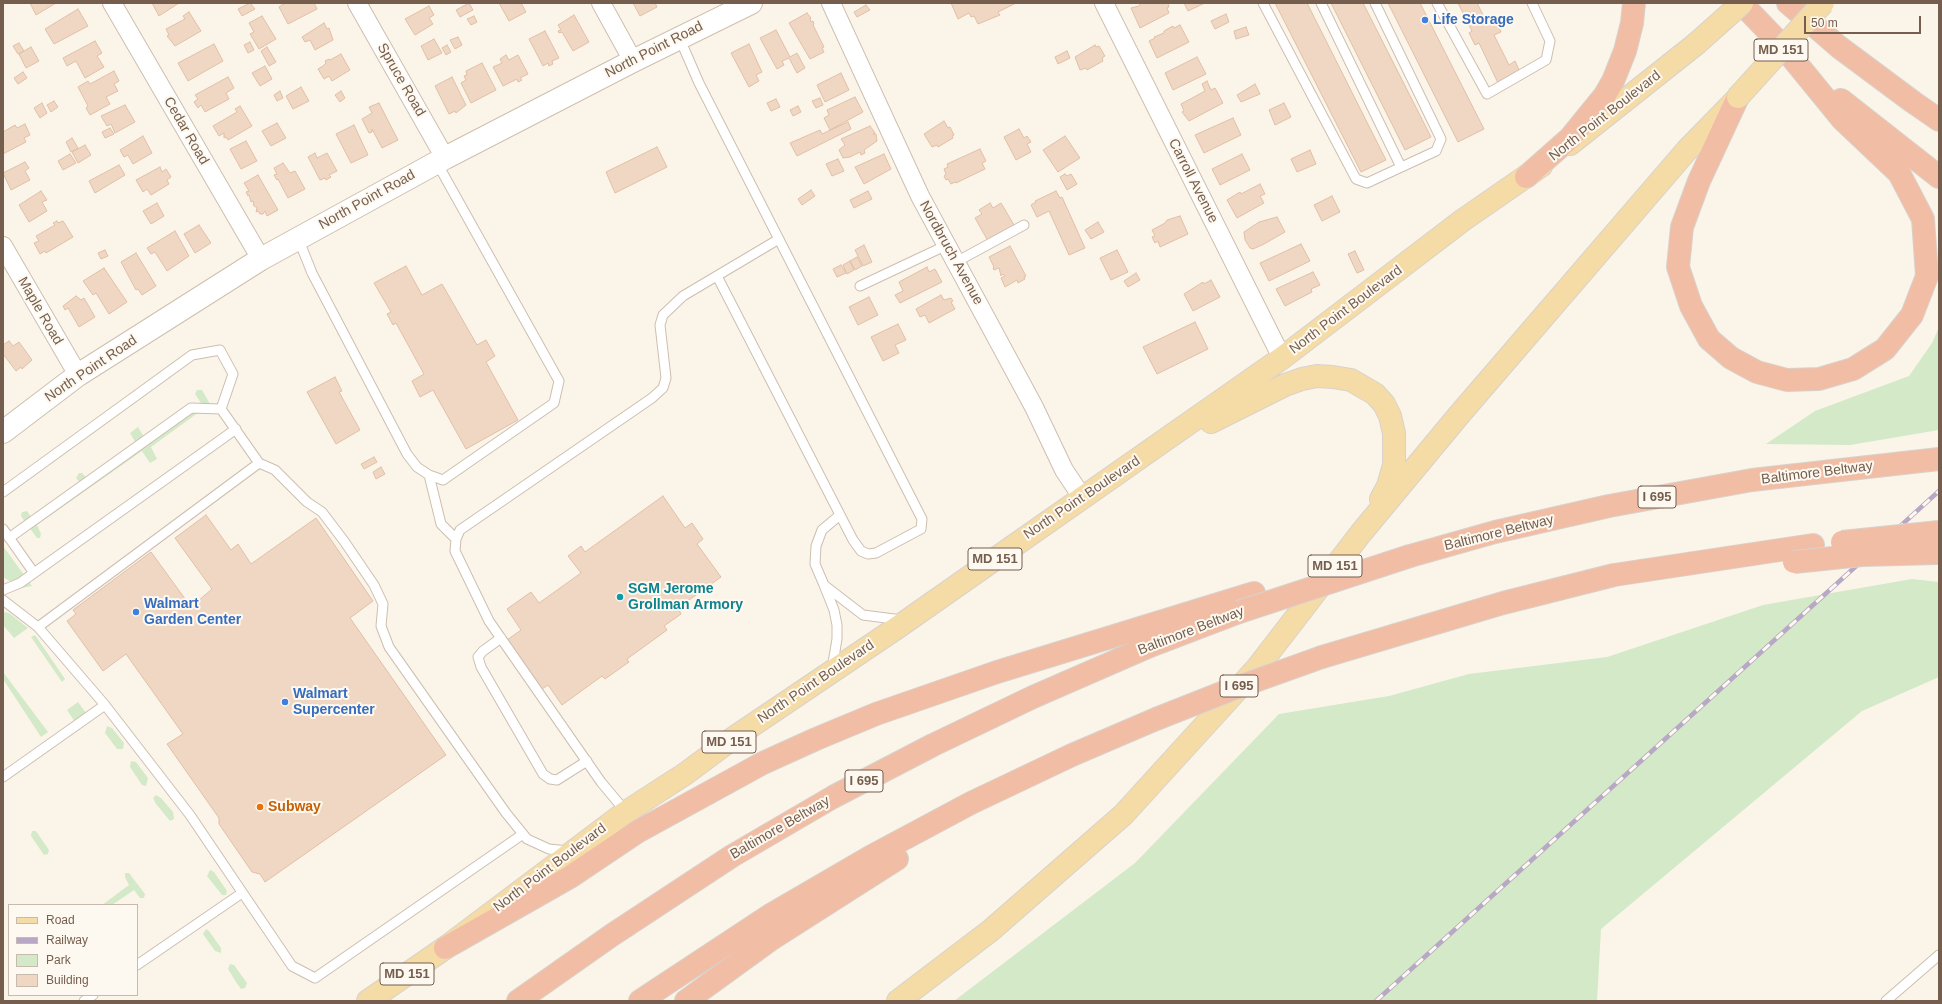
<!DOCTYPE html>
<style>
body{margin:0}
#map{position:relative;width:1942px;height:1004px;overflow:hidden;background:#fbf5e9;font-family:Helvetica,sans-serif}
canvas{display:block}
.frame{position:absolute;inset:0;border:4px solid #755e4e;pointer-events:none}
.legend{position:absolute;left:8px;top:904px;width:130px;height:92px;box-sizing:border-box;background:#fef9f0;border:1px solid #c7bbaf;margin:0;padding:5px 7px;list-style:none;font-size:12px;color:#755e4e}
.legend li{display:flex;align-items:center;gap:8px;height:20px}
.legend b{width:20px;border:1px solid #c7bbaf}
.scale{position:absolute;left:1804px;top:16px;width:117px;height:18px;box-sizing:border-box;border:2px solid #755e4e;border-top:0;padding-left:5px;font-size:12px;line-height:14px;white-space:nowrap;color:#755e4e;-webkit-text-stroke:3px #fef9f0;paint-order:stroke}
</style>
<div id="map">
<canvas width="1942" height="1004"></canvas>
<div class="frame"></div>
<ul class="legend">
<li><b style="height:5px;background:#f5dca7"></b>Road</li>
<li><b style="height:5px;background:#b9a8c5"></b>Railway</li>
<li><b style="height:11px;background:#d3e9c8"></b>Park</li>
<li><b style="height:11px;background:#efd7c3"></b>Building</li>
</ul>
<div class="scale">50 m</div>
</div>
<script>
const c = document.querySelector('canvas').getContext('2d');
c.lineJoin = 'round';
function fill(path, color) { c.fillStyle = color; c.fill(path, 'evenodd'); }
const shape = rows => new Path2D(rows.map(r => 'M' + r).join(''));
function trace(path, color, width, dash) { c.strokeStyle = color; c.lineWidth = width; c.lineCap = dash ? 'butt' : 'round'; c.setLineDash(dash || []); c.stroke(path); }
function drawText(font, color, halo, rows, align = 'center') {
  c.font = font + ' Helvetica,sans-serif'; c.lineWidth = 4; c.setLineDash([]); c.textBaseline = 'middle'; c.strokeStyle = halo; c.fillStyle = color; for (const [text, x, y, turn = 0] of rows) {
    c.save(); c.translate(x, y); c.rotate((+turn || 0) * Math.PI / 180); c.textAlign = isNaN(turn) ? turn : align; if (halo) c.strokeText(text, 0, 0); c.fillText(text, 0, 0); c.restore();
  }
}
fill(shape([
 [1939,327,1939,430,1850,445,1766,444,1815,411,1909,376,1932,343],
 [197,390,202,390,210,404,151,447,157,459,150,463,142,451,37,525,41,534,40,538,37,538,21,516,22,512,27,511,33,520,83,486,76,478,79,473,82,473,89,481,138,447,130,433,138,427,147,442,201,403,195,394],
 [3,546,32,586,21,588,3,577],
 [1912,579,1939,582,1939,677,1862,711,1601,929,1597,1001,954,1001,1135,863,1279,714,1389,696,1469,674,1607,657,1763,605],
 [3,612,9,613,28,628,14,638,3,625],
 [35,635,65,679,62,682,31,637],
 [3,672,48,732,41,737,3,679],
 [78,702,86,713,75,722,67,710],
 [107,726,112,728,124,743,123,749,117,749,105,733],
 [131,761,136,762,148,778,146,786,142,785,130,767],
 [156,795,161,798,173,812,174,819,170,821,156,804,153,798],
 [32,831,36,831,49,850,48,854,44,855,31,836],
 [210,870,214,872,227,891,226,895,222,895,207,876],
 [125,873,129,873,145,894,144,898,140,898,134,890,112,905,102,905,129,885,125,877],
 [206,929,209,931,221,948,221,953,215,951,203,934],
 [230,964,234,965,247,983,245,988,241,989,236,982,228,969]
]), '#d3e9c8');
const building = shape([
 [30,3,56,3,36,15,30,3],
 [152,3,179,3,159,16,152,3],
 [250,3,255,9,242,16,238,9,250,3],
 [285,3,314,3,317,9,288,24,279,7,285,3],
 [469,3,473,10,460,17,456,10,469,3],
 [499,3,521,3,526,12,509,21,499,3],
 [633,3,655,3,657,7,640,16,633,3],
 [951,3,1016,3,998,12,1000,15,978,24,974,16,971,17,969,13,958,19,951,3],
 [1141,3,1168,3,1169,7,1167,8,1169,13,1140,28,1131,8,1139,6,1141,3],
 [1184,3,1205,3,1188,11,1184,3],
 [1275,3,1307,3,1386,160,1361,172,1275,3],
 [1331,3,1363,3,1431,137,1405,150,1331,3],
 [1388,3,1420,3,1484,129,1458,142,1388,3],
 [1458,3,1477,3,1487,23,1495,20,1501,32,1494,35,1509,65,1515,61,1520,72,1498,83,1479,43,1475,45,1469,33,1472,31,1458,3],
 [866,5,870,10,857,17,854,12,866,5],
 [429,6,434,15,429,18,433,24,415,35,405,19,429,6],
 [78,9,88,26,54,44,45,29,78,9],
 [189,12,201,31,175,46,167,36,169,35,166,29,185,19,183,16,189,12],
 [807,13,811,18,810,19,811,22,813,21,814,24,813,25,824,47,822,48,824,52,810,59,789,23,807,13],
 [1226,14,1229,22,1215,29,1211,21,1226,14],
 [574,15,589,42,573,51,562,32,559,33,558,31,561,30,558,25,574,15],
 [262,16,276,39,259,49,250,34,254,32,249,23,262,16],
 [474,16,477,22,471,25,467,19,474,16],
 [324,23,327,29,329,28,333,40,315,50,310,40,305,42,302,37,324,23],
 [1180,25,1189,42,1157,58,1149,41,1155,38,1154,37,1164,33,1164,31,1173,26,1174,28,1180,25],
 [1246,27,1249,35,1236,39,1234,31,1246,27],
 [776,30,790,57,797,53,805,68,797,73,789,58,782,61,784,65,777,69,760,38,776,30],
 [545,31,559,58,552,61,553,64,549,66,548,63,543,66,529,39,545,31],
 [458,37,462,45,455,49,450,40,458,37],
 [434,39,442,53,428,60,421,46,434,39],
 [95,41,102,53,97,56,104,67,85,78,76,61,67,66,63,58,95,41],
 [250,42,254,50,248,53,244,45,250,42],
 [19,43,24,51,18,54,13,46,19,43],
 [214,44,223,61,188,81,178,63,214,44],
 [749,44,762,72,756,75,759,81,749,87,731,53,749,44],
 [447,45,451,52,446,55,442,48,447,45],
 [1095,45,1096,47,1099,46,1105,56,1102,58,1103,61,1087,70,1086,68,1080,70,1075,57,1095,45],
 [31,47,39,61,26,68,19,54,31,47],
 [267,47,276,62,269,66,261,51,267,47],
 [1067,51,1070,58,1058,64,1055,57,1067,51],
 [341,54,350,70,332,81,329,76,324,79,318,69,323,66,326,63,325,61,329,59,330,60,341,54],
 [506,55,509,60,518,55,528,74,520,78,522,80,518,82,517,79,503,86,493,67,502,63,500,59,506,55],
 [1197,57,1206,74,1173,90,1165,73,1197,57],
 [482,63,496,90,471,103,461,83,466,80,464,76,467,75,466,71,482,63],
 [265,66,272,79,260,86,252,73,265,66],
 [114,71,119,81,114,84,118,91,106,97,110,104,90,115,86,108,88,106,78,87,88,81,90,84,114,71],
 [23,72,27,78,18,84,14,78,23,72],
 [841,73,849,90,825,102,817,85,841,73],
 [228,77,234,88,226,93,229,99,205,112,201,105,198,108,194,102,198,99,195,95,228,77],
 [452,77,466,105,456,113,455,111,449,114,435,86,452,77],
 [1207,81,1211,90,1215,88,1223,103,1189,121,1182,112,1184,111,1181,104,1205,91,1202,84,1207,81],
 [1255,84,1260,94,1241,102,1237,95,1255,84],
 [301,87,309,101,293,109,286,96,301,87],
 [280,91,283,98,277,101,274,95,280,91],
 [341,91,345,98,340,102,335,95,341,91],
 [855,97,863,112,830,130,824,118,829,115,827,110,855,97],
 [820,98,823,105,816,108,812,101,820,98],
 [776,99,780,107,771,111,767,103,776,99],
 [54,101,58,107,51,112,47,105,54,101],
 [42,103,47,113,40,118,34,108,42,103],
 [379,103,398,140,382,148,372,129,372,132,369,133,362,119,372,113,369,107,379,103],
 [1284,103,1291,117,1275,125,1269,110,1284,103],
 [125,105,135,122,115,133,111,124,107,126,101,116,125,105],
 [240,106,252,126,228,140,226,137,224,138,224,133,219,136,213,126,237,112,235,109,240,106],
 [798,106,801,112,793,116,790,110,798,106],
 [1233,118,1241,135,1204,153,1195,135,1233,118],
 [944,121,948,128,950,127,954,135,952,136,953,138,938,147,937,145,932,147,924,134,944,121],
 [848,122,851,129,797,156,790,143,820,130,822,134,848,122],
 [277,123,286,138,271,146,262,131,277,123],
 [25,124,30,135,24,138,26,142,3,154,3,132,15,125,17,128,25,124],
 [354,125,368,155,351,163,336,134,354,125],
 [870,126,875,133,873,134,876,134,877,141,864,150,865,153,861,155,860,152,850,157,843,158,839,150,845,145,841,139,870,126],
 [110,128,114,134,105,138,102,132,110,128],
 [1019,129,1024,138,1027,136,1031,142,1027,144,1031,152,1016,160,1004,137,1019,129],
 [143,136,152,153,133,164,128,155,124,157,120,150,143,136],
 [1065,136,1080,158,1058,172,1043,150,1065,136],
 [72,138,78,148,71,152,66,142,72,138],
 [246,141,257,161,241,169,230,149,246,141],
 [85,145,91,155,78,163,72,152,85,145],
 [657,147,667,167,615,193,606,172,657,147],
 [980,149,986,161,982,163,985,169,956,183,955,182,951,184,948,179,946,180,944,176,946,174,944,169,948,167,947,164,980,149],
 [1310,150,1316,164,1297,172,1291,159,1310,150],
 [315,153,317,158,327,153,337,171,329,175,331,177,326,180,325,178,320,180,308,157,315,153],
 [70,154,76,163,63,170,58,161,70,154],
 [884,154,891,169,864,184,855,167,884,154],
 [1242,154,1250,170,1220,185,1212,169,1242,154],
 [838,159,844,171,832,176,826,164,838,159],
 [25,162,29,168,25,171,30,180,11,190,3,173,25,162],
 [283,163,290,173,295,171,305,189,288,198,278,179,277,180,274,175,277,174,274,168,283,163],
 [119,165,125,175,95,193,89,181,119,165],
 [160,167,162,172,166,169,171,177,167,180,169,184,151,195,147,189,143,192,136,180,160,167],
 [1065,174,1067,176,1071,174,1077,184,1067,190,1060,177,1065,174],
 [258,175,278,210,267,216,265,211,263,214,260,214,258,211,256,212,257,208,253,205,254,204,253,201,251,202,249,195,248,196,246,192,249,191,244,183,258,175],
 [1260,184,1265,194,1260,196,1264,203,1237,218,1227,200,1240,192,1241,194,1260,184],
 [811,190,815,196,802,205,798,199,811,190],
 [41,191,47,200,42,202,47,211,29,222,19,205,41,191],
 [868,191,872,199,854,208,850,200,868,191],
 [1056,191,1060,198,1062,197,1085,248,1069,255,1049,211,1037,217,1031,205,1036,202,1035,201,1056,191],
 [1332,196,1340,212,1322,221,1314,205,1332,196],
 [157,203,164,216,151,224,143,211,157,203],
 [990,203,993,208,1001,203,1014,225,988,241,975,218,982,214,979,210,990,203],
 [1180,216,1188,234,1160,247,1158,241,1155,243,1152,237,1155,236,1152,230,1165,223,1167,220,1180,216],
 [1277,217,1285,232,1264,244,1253,249,1250,248,1245,240,1244,232,1259,222,1277,217],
 [57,221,58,223,63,221,73,237,46,253,45,251,40,254,34,243,39,241,36,236,55,225,53,223,57,221],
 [1098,222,1104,232,1091,239,1085,230,1098,222],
 [199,225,211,243,195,253,184,234,199,225],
 [175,231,189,256,167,271,155,252,151,254,147,248,175,231],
 [1301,244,1310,261,1269,281,1260,263,1301,244],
 [864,245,872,262,863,266,855,250,864,245],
 [1010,246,1026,276,1024,277,1025,279,1018,283,1017,280,1005,287,1001,278,1005,276,1003,274,1001,276,999,268,994,270,993,268,994,267,989,257,1010,246],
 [105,250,108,256,101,259,98,253,105,250],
 [1117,250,1128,272,1111,280,1100,258,1117,250],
 [1355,251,1364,270,1357,273,1348,254,1355,251],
 [136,253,156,286,142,295,138,289,136,290,121,262,136,253],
 [857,257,862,266,855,270,850,261,857,257],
 [850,261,854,270,847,274,843,265,850,261],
 [841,265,846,273,837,277,833,269,841,265],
 [406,266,422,295,442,284,477,345,486,340,495,356,486,362,518,420,466,449,433,390,420,397,412,381,424,374,396,323,393,325,387,314,391,312,374,283,406,266],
 [927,267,929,272,935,269,942,282,900,303,895,295,903,291,899,282,927,267],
 [104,268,127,302,109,314,96,293,93,295,83,281,104,268],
 [1313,272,1320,285,1311,289,1312,292,1285,306,1276,289,1313,272],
 [1136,273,1140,280,1128,287,1124,281,1136,273],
 [1211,280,1220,297,1193,311,1184,294,1203,282,1204,284,1211,280],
 [941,295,944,300,951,298,953,301,951,302,955,309,929,323,925,315,920,317,916,309,941,295],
 [76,296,81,300,84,298,95,317,79,327,68,308,65,310,63,306,76,296],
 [869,297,878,315,858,325,849,307,869,297],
 [1195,322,1208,349,1157,374,1143,347,1195,322],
 [898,324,906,340,895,345,899,353,883,361,871,337,898,324],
 [9,341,13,346,19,342,32,360,22,369,21,367,16,371,3,354,3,345,9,341],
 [335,377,342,391,339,392,360,430,336,444,307,392,335,377],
 [374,457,377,462,364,469,361,464,374,457],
 [381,467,385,474,376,479,373,472,381,467],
 [663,496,685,528,692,523,703,539,697,544,721,577,678,608,681,614,664,626,667,630,627,659,629,662,605,679,602,676,562,705,548,685,542,689,507,640,521,630,507,609,531,592,539,603,581,573,568,556,581,546,585,552,663,496],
 [206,515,231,550,238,544,251,564,316,518,373,601,350,618,446,755,265,882,260,874,252,872,219,824,219,818,167,744,183,734,126,654,103,671,67,621,76,614,73,610,151,552,191,607,212,589,175,538,206,515]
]);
fill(building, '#efd7c3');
trace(building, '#e1bfa4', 1);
const lane = shape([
 [1263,3,1356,179,1367,183,1436,151,1441,139,1375,3],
 [1321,3,1401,167],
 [1437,3,1487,94,1546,60,1550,41,1532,3],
 [679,37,699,83,922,519,921,529,876,553,868,554,861,551,853,540,717,276],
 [298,238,312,273,407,454,417,467,429,475,443,480,554,403,559,381,437,163],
 [956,262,1024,225],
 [860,286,947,245],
 [429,475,441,524,456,539],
 [3,492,192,355,220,350,233,374,221,409,259,463],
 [3,529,34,573,20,583,3,590],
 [9,538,191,408,221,409],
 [34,573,236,429],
 [824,585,815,564,816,546,822,530,840,515],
 [3,600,38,627,105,705,190,815,292,966,315,978,523,834],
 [38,627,259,463,275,470,307,502,322,512,344,541,374,585,383,604,381,626,389,647,506,813,527,839,549,849,568,851],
 [501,638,483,651,478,657,481,667,543,774,550,779,557,780,587,761],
 [832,669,837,639,837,625,834,610,824,585,863,615,902,620],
 [3,777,105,705],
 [626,812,601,782,489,621,455,551,456,539,460,530,652,398,663,388,666,378,660,325,663,315,683,296,779,239],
 [137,965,242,893],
 [84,1001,93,995],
 [1886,1001,1939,955]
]);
const street = shape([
 [112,3,261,259],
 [357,3,445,158],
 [601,3,633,61],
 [831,3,920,196,1034,407,1064,470,1082,497],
 [1104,3,1282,358],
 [3,246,78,375]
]);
const secondary = shape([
 [3,432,78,375,261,259,445,158,633,61,751,3]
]);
const primary = shape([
 [1570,144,1696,44],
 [1211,422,1285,385,1302,379,1317,376,1333,377,1351,380,1375,394,1384,404,1390,416,1394,433,1394,465,1388,486,1381,499],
 [368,1001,445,948,623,814,685,774,732,739,898,627,1282,358,1463,220,1541,166],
 [898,1001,990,931,1123,815,1257,668,1361,533,1459,415,1687,150,1735,101]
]);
const highway = shape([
 [1741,3,1794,58],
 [1788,3,1839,47,1913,102,1939,120],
 [1738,97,1699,181,1682,227,1678,267,1691,306,1709,339,1731,358,1757,372,1787,380,1819,379,1853,369,1885,349,1912,315,1927,276,1923,219,1899,173,1842,119,1784,48],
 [1841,100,1939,177],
 [1526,177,1570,138,1605,95,1613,81,1625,51,1632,23,1634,3],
 [1410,556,1495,532,1609,506,1752,480,1939,459],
 [1322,657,1503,603,1614,575,1813,545],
 [445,948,570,877,637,832,763,763,816,739,876,714,997,672,1254,593],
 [518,1001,612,935,732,856,833,797,933,745,1033,697,1150,646,1239,612],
 [640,1001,772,914,870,857,971,803,1072,755,1156,719],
 [686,1001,770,940,897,859]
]);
trace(lane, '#cdbeb0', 11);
trace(street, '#cdbeb0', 20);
trace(secondary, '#cfbfad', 24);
trace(primary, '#d8d2cd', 24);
trace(highway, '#d8d2cd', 24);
trace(lane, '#fff', 9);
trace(street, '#fff', 18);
trace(secondary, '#fff', 22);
trace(primary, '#f5dca7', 22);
trace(highway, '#f1bda5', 22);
const rail = shape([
 [1376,1001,1939,491]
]);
trace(rail, '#b9a8c5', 4.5);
trace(rail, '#fef9f0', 3, [9]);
const primaryBridge = shape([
 [1696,44,1742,3],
 [1738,97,1823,3]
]);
const highwayBridge = shape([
 [1842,542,1939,532],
 [1794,562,1862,555,1939,553],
 [1239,612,1410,556],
 [1156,719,1227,691,1322,657]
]);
trace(primaryBridge, '#d8d2cd', 24, []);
trace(highwayBridge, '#d8d2cd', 24, []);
trace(primaryBridge, '#f5dca7', 22);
trace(highwayBridge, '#f1bda5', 22);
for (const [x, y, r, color] of [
 [1425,20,4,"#3f7fe0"],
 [620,597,4,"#0f9aa8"],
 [136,612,4,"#3f7fe0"],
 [285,702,4,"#3f7fe0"],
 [260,807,4,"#e8710a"]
]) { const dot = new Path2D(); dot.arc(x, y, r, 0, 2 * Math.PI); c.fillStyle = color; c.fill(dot); trace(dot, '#fef9f0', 1.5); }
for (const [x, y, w] of [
 [1781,50,54],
 [1657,497,38],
 [995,559,54],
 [1335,566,54],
 [1239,686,38],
 [729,742,54],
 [864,781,38],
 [407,974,54]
]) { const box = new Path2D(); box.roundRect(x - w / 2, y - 11, w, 22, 3); c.fillStyle = '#fef9f0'; c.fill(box); trace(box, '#755e4e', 1); }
drawText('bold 13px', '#755e4e', null, [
 ["MD 151",1781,50],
 ["I 695",1657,497],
 ["MD 151",995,559],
 ["MD 151",1335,566],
 ["I 695",1239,686],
 ["MD 151",729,742],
 ["I 695",864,781],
 ["MD 151",407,974]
]);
drawText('bold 14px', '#366cbe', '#fef9f0', [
 ["Life Storage",1433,20],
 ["Walmart",144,604],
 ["Garden Center",144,620],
 ["Walmart",293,694],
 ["Supercenter",293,710]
], 'left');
drawText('14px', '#755e4e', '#fef9f0', [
 ["North Point Road",654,50,-27],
 ["Spruce Road",401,80,60],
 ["North Point Boulevard",1605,116,-38],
 ["Cedar Road",186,131,60],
 ["Carroll Avenue",1193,181,63],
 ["North Point Road",367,200,-29],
 ["Nordbruch Avenue",951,253,61],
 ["North Point Boulevard",1346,310,-37],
 ["Maple Road",40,311,60],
 ["North Point Road",91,369,-34],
 ["Baltimore Beltway",1817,473,-7],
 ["North Point Boulevard",1082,498,-34],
 ["Baltimore Beltway",1499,533,-14],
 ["Baltimore Beltway",1191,631,-21],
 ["North Point Boulevard",816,682,-34],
 ["Baltimore Beltway",780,828,-30],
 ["North Point Boulevard",550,868,-37]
]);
drawText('bold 14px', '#0d838f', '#fef9f0', [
 ["SGM Jerome",628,589],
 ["Grollman Armory",628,605]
], 'left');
drawText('bold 14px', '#c56008', '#fef9f0', [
 ["Subway",268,807]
], 'left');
</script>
